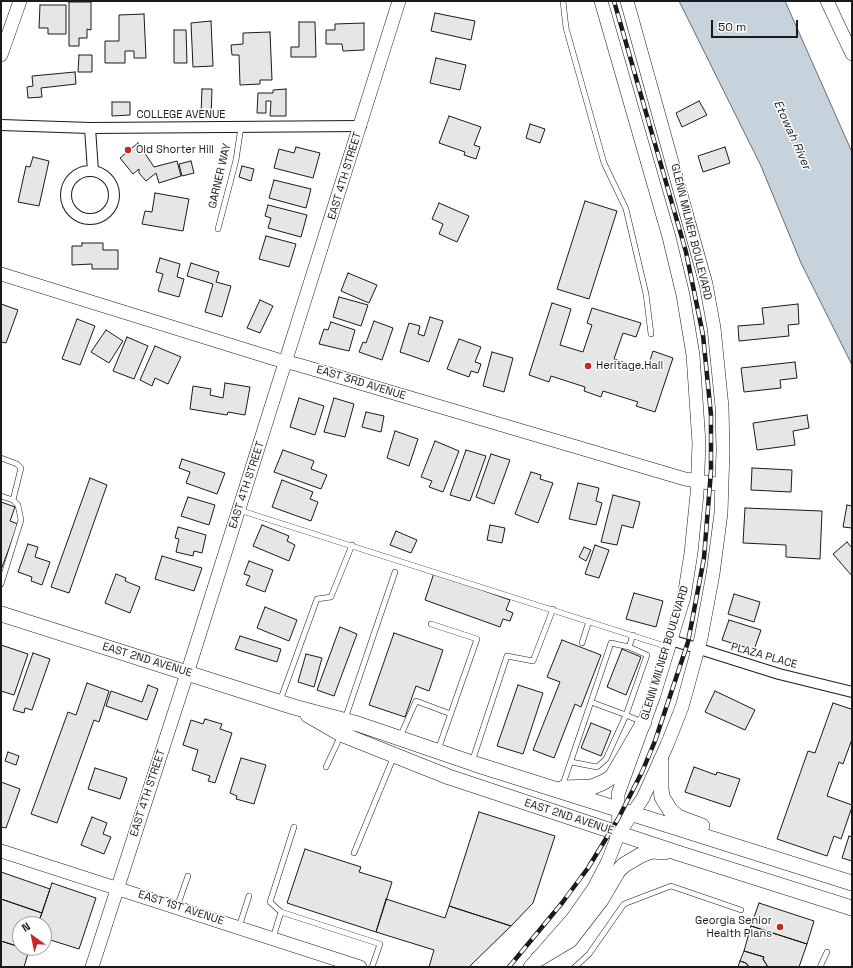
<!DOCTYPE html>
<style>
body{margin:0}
#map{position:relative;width:853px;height:968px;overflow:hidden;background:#fff;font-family:"Space Grotesk",sans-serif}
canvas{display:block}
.frame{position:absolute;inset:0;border:2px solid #1a1a1a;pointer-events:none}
.north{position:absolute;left:12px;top:916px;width:40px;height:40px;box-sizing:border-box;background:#fff;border:1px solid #a3a3a3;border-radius:50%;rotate:327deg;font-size:11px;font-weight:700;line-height:16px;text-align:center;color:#1a1a1a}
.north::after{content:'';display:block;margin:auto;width:14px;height:18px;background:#c62828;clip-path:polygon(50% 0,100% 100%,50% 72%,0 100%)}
.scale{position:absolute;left:711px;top:20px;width:87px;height:18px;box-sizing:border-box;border:2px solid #1a1a1a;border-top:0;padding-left:5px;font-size:12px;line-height:14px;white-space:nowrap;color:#1a1a1a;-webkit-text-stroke:3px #fff;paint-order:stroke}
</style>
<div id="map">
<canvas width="853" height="968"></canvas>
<div class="frame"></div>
<div class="north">N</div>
<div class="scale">50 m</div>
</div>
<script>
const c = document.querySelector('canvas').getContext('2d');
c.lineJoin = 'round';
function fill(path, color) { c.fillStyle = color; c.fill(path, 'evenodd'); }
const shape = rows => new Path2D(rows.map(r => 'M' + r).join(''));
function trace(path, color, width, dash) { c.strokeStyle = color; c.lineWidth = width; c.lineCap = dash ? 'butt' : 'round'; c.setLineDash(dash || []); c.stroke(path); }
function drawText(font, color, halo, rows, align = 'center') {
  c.font = font + ' "Space Grotesk",sans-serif'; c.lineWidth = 3; c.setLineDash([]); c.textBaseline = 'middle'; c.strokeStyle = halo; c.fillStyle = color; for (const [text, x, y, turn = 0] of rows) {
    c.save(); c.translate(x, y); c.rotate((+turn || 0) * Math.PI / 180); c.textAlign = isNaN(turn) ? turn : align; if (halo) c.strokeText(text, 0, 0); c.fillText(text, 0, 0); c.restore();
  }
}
const water = shape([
 [679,1,785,1,852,152,852,365,801,263,761,166,679,1]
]);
fill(water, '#c6d2dc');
trace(water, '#6a6a6a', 1);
const building = shape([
 [69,2,91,2,91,30,87,29,87,38,79,38,79,46,69,46,69,2],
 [40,5,66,5,66,34,48,34,48,28,39,28,40,5],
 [435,13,475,21,471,40,431,31,435,13],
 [144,14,146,58,134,58,134,51,125,51,125,63,105,63,105,41,119,41,119,15,144,14],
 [211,21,213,66,193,67,191,23,211,21],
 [299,22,315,22,316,57,291,57,291,47,299,47,299,22],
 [364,23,364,50,343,51,342,44,326,44,326,30,335,30,335,24,364,23],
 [174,30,186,30,187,63,174,63,174,30],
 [270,32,272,80,260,80,260,84,240,85,239,55,232,55,231,45,243,44,243,33,270,32],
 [79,55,92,55,92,72,78,72,79,55],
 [436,58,466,65,460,90,430,83,436,58],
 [75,72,76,84,41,88,42,97,28,98,27,87,33,86,32,76,75,72],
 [202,89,212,89,211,116,201,115,202,89],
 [286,89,286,116,270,116,271,101,266,101,266,113,257,113,258,93,273,93,273,90,286,89],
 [699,101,707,115,682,127,676,113,699,101],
 [112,102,130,102,130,115,112,116,112,102],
 [449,116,481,127,474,145,480,147,476,159,464,155,465,152,439,143,449,116],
 [530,124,545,129,540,143,526,138,530,124],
 [138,143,154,167,177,161,181,176,159,183,156,173,146,181,139,173,139,169,133,174,120,158,138,143],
 [296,147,320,153,313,178,274,168,279,149,294,153,296,147],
 [725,147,730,163,703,172,698,156,725,147],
 [33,157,49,161,39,206,18,202,26,166,30,167,33,157],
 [191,161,194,173,182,176,179,164,191,161],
 [242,166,254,169,251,181,239,177,242,166],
 [274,180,311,189,306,208,269,198,274,180],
 [155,193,189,199,183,231,142,224,145,211,152,212,155,193],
 [585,201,617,211,589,299,557,289,585,201],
 [439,203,469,216,457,242,439,234,443,224,432,219,439,203],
 [268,205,307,215,301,237,268,228,271,218,265,216,268,205],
 [266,236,296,244,289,267,259,259,266,236],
 [82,243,103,243,103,250,118,250,118,269,92,269,92,264,72,265,72,246,82,246,82,243],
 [160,258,180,264,177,277,184,279,179,297,158,291,163,274,156,272,160,258],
 [191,263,219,272,216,282,231,286,222,317,205,312,213,284,187,276,191,263],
 [348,273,377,285,369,303,341,291,348,273],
 [339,297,368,305,361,326,333,317,339,297],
 [260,300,273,306,260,333,247,328,260,300],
 [552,303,571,309,560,345,583,352,592,325,587,323,592,308,641,323,636,337,623,333,614,359,647,370,653,351,673,358,655,412,636,406,638,402,603,391,601,397,584,391,585,387,551,376,549,382,529,375,552,303],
 [1,304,18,310,6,343,1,342,1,304],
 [798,304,799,324,788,325,789,336,739,341,738,326,764,324,762,308,798,304],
 [430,317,443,321,429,362,400,352,409,323,420,326,418,334,424,336,430,317],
 [77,319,95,326,80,365,62,359,77,319],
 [374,321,393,328,382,360,359,352,363,342,366,343,374,321],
 [331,322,355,330,349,351,319,344,324,329,328,330,331,322],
 [106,330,123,341,109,363,91,352,106,330],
 [127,337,148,346,134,379,113,371,127,337],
 [459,339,481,347,475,362,481,364,478,373,471,371,469,377,447,369,459,339],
 [155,346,181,357,168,384,155,378,152,386,140,380,155,346],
 [492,352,513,358,504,392,483,386,492,352],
 [795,362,797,378,780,380,781,388,744,392,741,368,795,362],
 [225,383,250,387,245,415,228,412,227,415,190,409,193,386,211,389,210,395,223,398,225,383],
 [299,398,324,406,315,435,290,427,299,398],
 [334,398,354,404,345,437,324,432,334,398],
 [366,412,384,416,381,432,362,427,366,412],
 [807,415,809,428,793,431,795,445,757,450,753,423,807,415],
 [395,431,418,439,409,466,387,458,395,431],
 [435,441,459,451,443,492,429,487,432,481,421,477,435,441],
 [283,450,314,461,311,469,327,475,321,489,274,472,283,450],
 [466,450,486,456,470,501,450,495,466,450],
 [491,454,510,460,494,504,476,497,491,454],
 [182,459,225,473,217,494,186,483,190,472,179,468,182,459],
 [752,468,792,470,791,492,751,490,752,468],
 [531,472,541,475,540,479,553,483,538,523,515,514,531,472],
 [90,478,107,485,69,593,51,587,90,478],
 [282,480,313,492,310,499,318,502,311,521,272,507,282,480],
 [578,483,599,488,596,501,602,503,596,525,569,519,578,483],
 [613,495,640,502,633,528,622,525,617,545,601,542,613,495],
 [188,497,215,505,209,525,181,516,188,497],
 [1,502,15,507,10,521,18,524,1,570,1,502],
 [847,505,852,506,852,528,843,527,847,505],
 [745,508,822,511,820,559,786,557,786,545,743,543,745,508],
 [262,525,289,536,287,541,295,545,289,561,253,546,262,525],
 [490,525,505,528,502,543,487,540,490,525],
 [178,527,206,535,202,553,194,551,193,556,176,552,179,539,175,538,178,527],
 [396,531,417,540,411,553,390,545,396,531],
 [847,542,852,548,852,576,833,554,847,542],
 [28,544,38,547,35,557,50,562,42,585,31,581,32,577,18,572,28,544],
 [595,545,609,550,599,578,585,574,595,545],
 [584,547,591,550,586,561,579,557,584,547],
 [162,556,202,568,194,591,155,579,162,556],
 [249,561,273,570,265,592,246,585,250,576,244,574,249,561],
 [434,573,510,600,506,610,513,613,510,621,503,619,500,627,425,600,434,573],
 [116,574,126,578,125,581,140,587,130,613,105,603,116,574],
 [634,593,663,601,656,627,626,619,634,593],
 [734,594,760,602,754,622,728,614,734,594],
 [265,607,297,620,289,641,257,628,265,607],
 [729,620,761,630,754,650,722,640,729,620],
 [340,627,357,634,334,696,317,690,340,627],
 [394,633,443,650,429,691,416,686,405,717,369,705,394,633],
 [240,636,281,649,277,662,235,649,240,636],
 [562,640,601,655,581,707,575,704,554,758,533,750,560,682,547,677,562,640],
 [1,645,28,654,14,695,1,691,1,645],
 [622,649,641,657,626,695,607,687,622,649],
 [33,653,50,659,32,710,25,708,24,713,13,710,33,653],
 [306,654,322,658,314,687,298,682,306,654],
 [87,683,109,691,99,722,94,720,57,823,31,814,68,712,76,715,87,683],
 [148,685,158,689,147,720,106,706,111,691,142,702,148,685],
 [518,685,543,693,523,754,497,746,518,685],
 [715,691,755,710,745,730,705,712,715,691],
 [833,703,851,709,852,706,852,739,843,764,839,762,827,796,852,805,852,807,841,839,834,836,827,856,777,839,808,751,815,753,833,703],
 [205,719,222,724,220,729,232,733,215,783,208,781,210,776,192,770,198,750,183,745,191,720,203,724,205,719],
 [591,723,611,731,601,756,581,748,591,723],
 [8,752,19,756,16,765,5,761,8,752],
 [241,758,266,765,254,804,236,799,237,796,230,793,241,758],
 [694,767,716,775,717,772,740,779,730,807,685,792,694,767],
 [95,768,127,778,120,799,88,789,95,768],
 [1,782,20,789,6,828,1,827,1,782],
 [479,812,555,836,533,903,511,926,449,906,479,812],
 [92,817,107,823,103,834,111,837,104,854,81,845,92,817],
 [849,836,852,837,852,861,842,858,849,836],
 [305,849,361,867,359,872,392,882,376,932,287,903,305,849],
 [1,872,50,889,42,913,1,899,1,872],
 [52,883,96,898,79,949,44,938,44,924,38,924,52,883],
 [1,899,42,913,38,924,20,924,20,947,1,941,1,899],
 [386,899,445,918,449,906,511,926,469,967,429,967,434,950,376,932,386,899],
 [759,903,814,921,807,944,751,926,759,903],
 [751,926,807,944,799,967,768,967,763,959,764,957,744,951,751,926],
 [1,941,29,950,24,967,1,967,1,941],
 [744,951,764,957,763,959,768,967,749,967,746,963,740,961,744,951],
 [740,961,746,963,749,967,738,967,740,961]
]);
fill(building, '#e6e6e6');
trace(building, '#1a1a1a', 1);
const service = shape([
 [563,1,566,28,604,163,626,209,646,294,651,334],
 [218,229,236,160,241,127],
 [1,458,17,464,21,468,13,500],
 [1,496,13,500,18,505,21,520,1,584],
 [239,510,668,647],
 [431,624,477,639,438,750],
 [582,643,589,621],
 [629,647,647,655,626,715,642,722],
 [280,701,317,599,331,597,352,545],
 [345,719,395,572],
 [400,737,416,701,451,714],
 [472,762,507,656,533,661,553,609],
 [571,762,597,767,606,759,626,715,591,702],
 [326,767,341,735],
 [562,787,611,643,629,647,633,635],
 [354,853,394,756],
 [177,907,188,876],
 [281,912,380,944,372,967],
 [239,927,249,896],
 [273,938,281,912,270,902,294,827],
 [575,967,589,954,624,904,671,886,741,910],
 [820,967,827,952]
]);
const minor = shape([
 [1,125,90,128,361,126],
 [90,128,93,171],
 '66 195a24 24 0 1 1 48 0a24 24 0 1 1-48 0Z',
 [671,640,779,674,852,692]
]);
const tertiary = shape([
 [601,1,669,237,683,295,693,355,699,443,697,494,691,553,684,597,654,695,618,794,619,833],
 [827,1,852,54],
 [1,55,20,1],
 [1,274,275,359,299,365,685,479,722,485],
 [1,851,360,967],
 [92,967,192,658,399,1],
 [530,967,573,918,594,888,608,861,619,833,643,798,667,745,682,707,701,638,713,574,721,513,723,450,722,407,714,328,706,284,627,1]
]);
const secondary = shape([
 [1,614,294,707,358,724,475,764,852,883],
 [308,715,341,734,449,777,678,853,852,908],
 [661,760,661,788,662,797,670,810,678,817,702,826],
 [563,788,592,787,604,782,612,777,644,722],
 [538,959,570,940,601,900,618,871,624,865,641,855,652,851,665,852]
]);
trace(service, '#1a1a1a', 6);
trace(minor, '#1a1a1a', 12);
trace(tertiary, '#1a1a1a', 14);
trace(secondary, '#1a1a1a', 16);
trace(service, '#fff', 5);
trace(minor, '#fff', 10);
trace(tertiary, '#fff', 13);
trace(secondary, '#fff', 15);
const rail = shape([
 [509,967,562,903,588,868,618,819,642,772,655,741,688,642,704,558,711,471,711,415,703,335,686,252,614,1]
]);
trace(rail, '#1a1a1a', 4.5);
trace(rail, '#fff', 3, [9]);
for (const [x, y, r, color] of [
 [128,150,4,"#c62828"],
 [588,366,4,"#c62828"],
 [780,927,4,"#c62828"]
]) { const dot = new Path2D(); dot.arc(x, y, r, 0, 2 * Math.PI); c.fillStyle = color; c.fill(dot); trace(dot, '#fff', 1.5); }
drawText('11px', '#1a1a1a', '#fff', [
 ["COLLEGE AVENUE",181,115],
 ["GARNER WAY",220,176,-77],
 ["EAST 4TH STREET",345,176,-73],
 ["GLENN MILNER BOULEVARD",691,232,76],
 ["EAST 3RD AVENUE",361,383,17],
 ["EAST 4TH STREET",247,485,-72],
 ["GLENN MILNER BOULEVARD",665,653,-73],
 ["PLAZA PLACE",764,656,16],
 ["EAST 2ND AVENUE",147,660,17],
 ["EAST 4TH STREET",148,793,-72],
 ["EAST 2ND AVENUE",569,817,18],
 ["EAST 1ST AVENUE",181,908,18]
]);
drawText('11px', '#1a1a1a', '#fff', [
 ["Old Shorter Hill",136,150],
 ["Heritage Hall",596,366],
 ["Georgia Senior",772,921,"right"],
 ["Health Plans",772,934,"right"]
], 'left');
drawText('italic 12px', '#1a1a1a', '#fff', [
 ["Etowah River",792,135,66]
]);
</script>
